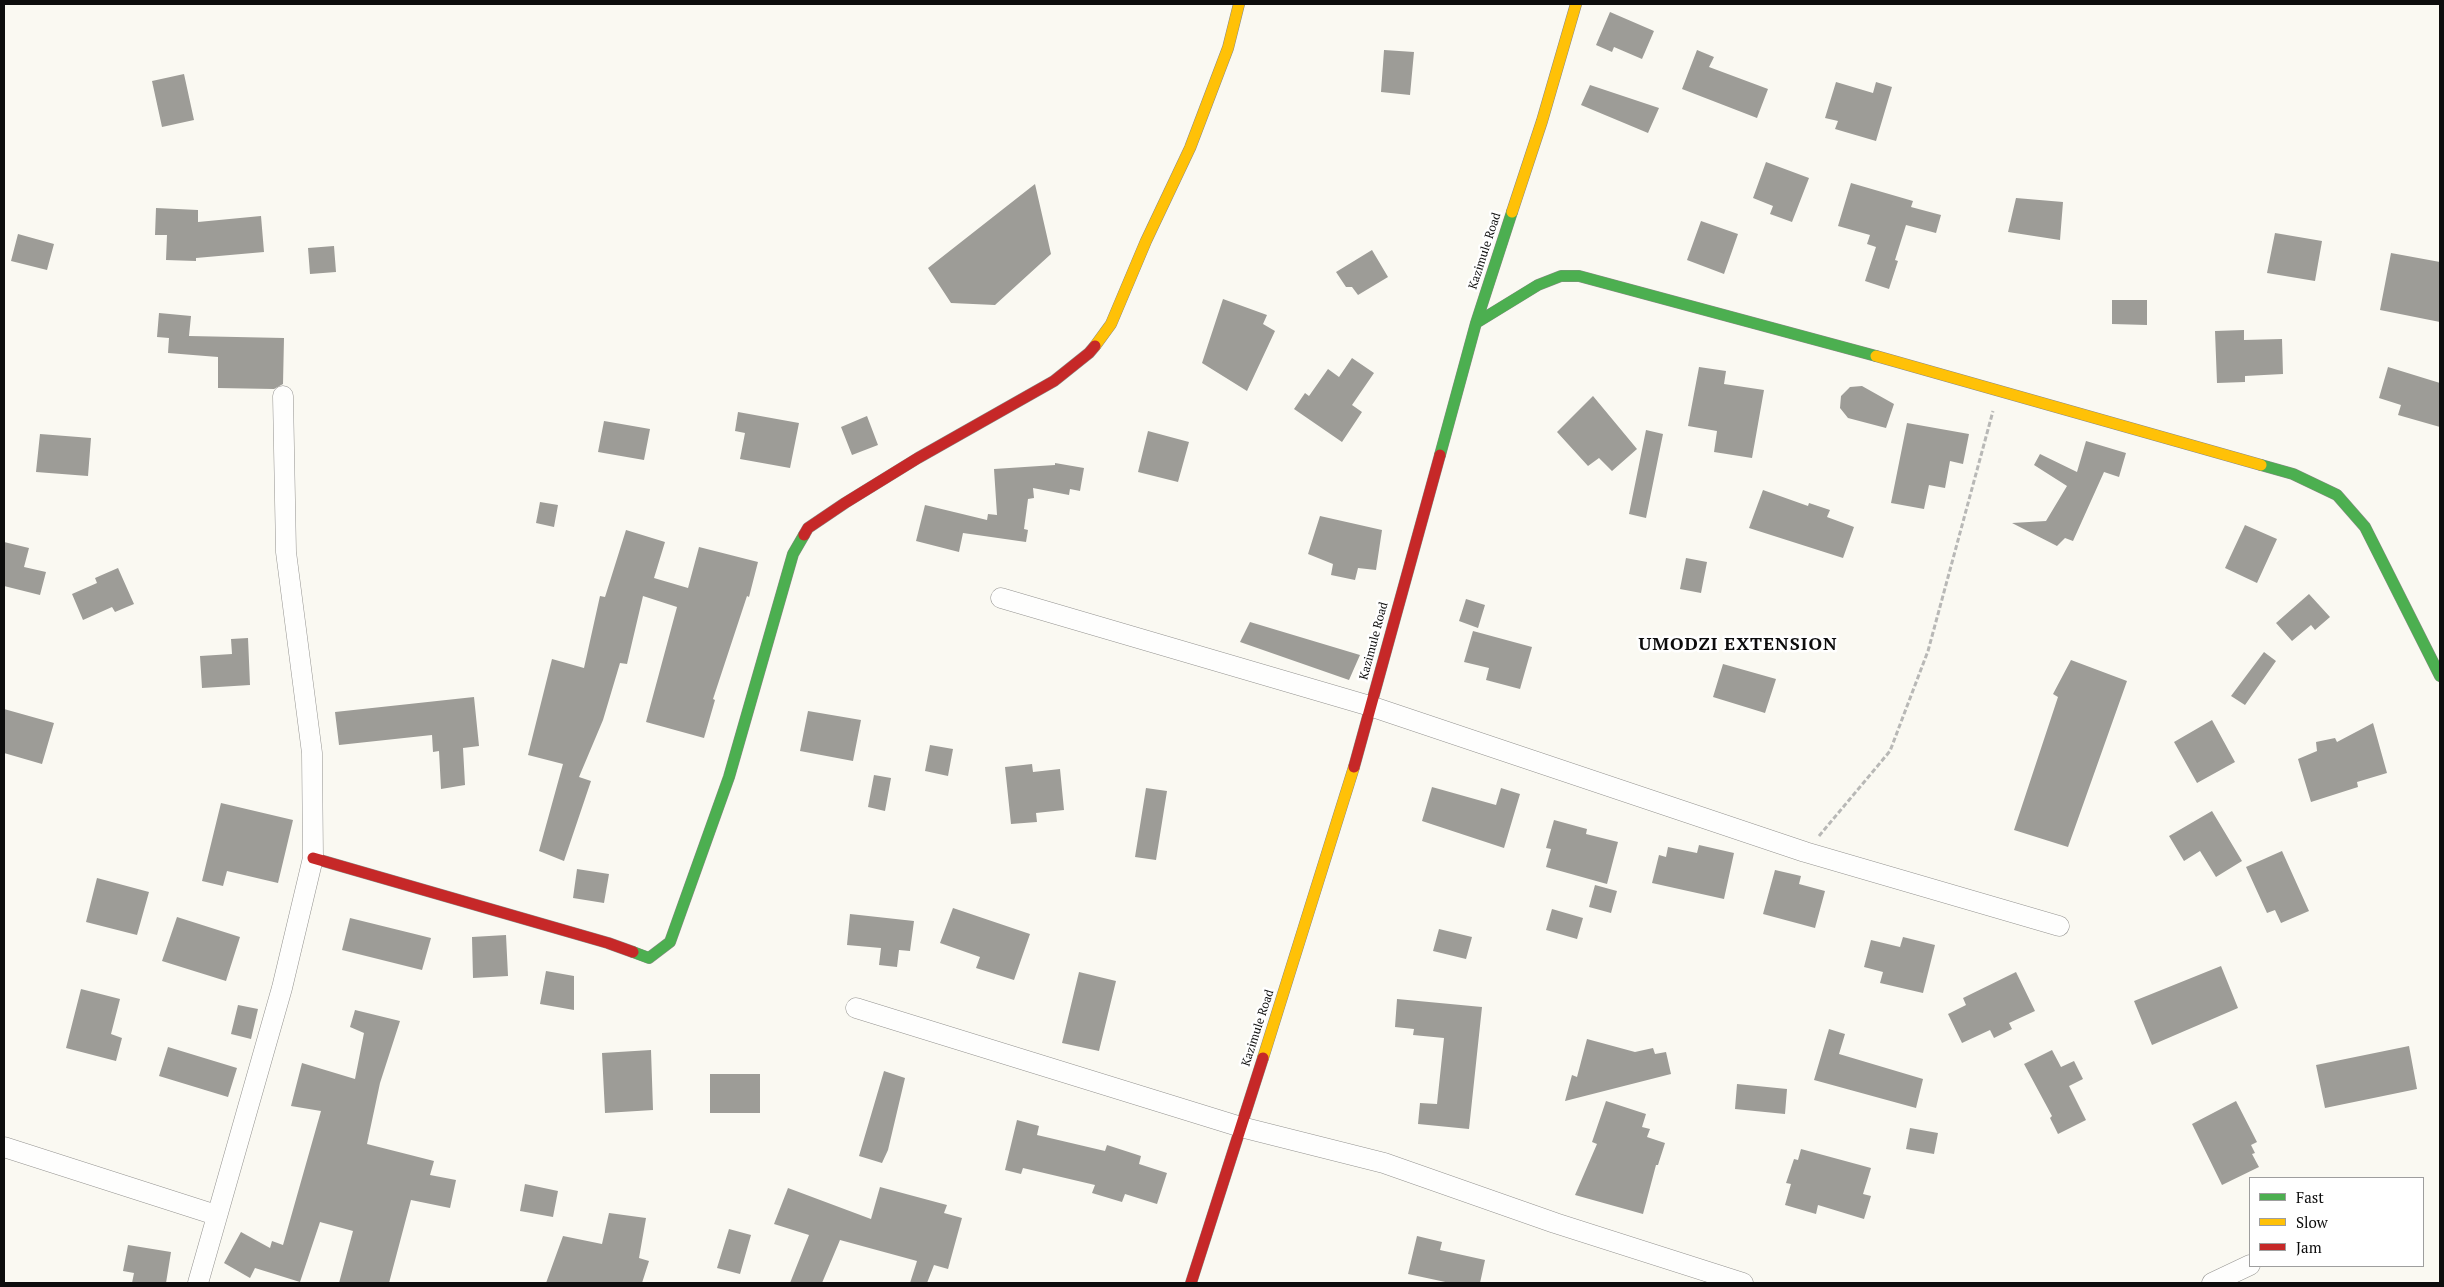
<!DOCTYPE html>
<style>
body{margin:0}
#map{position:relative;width:2444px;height:1287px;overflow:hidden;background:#faf9f2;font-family:"PT Serif",serif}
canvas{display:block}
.frame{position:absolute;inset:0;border:5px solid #0d0d0d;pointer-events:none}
.legend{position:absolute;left:2249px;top:1177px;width:175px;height:90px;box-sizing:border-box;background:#fff;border:1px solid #9e9e9e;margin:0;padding:6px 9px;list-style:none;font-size:15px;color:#0d0d0d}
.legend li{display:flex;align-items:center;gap:10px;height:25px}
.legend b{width:25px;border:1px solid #9e9e9e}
</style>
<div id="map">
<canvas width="2444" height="1287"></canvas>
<div class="frame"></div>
<ul class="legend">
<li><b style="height:6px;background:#4caf50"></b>Fast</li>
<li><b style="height:6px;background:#ffc107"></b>Slow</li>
<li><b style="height:6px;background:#c62828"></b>Jam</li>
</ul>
</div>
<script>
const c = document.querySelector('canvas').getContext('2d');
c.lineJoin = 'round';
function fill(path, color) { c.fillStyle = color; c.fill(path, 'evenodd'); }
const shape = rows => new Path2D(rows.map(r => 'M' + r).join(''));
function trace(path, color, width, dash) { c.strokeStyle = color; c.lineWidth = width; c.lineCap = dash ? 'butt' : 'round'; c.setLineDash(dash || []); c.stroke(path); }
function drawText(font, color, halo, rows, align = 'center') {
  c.font = font + ' "PT Serif",serif'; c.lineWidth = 5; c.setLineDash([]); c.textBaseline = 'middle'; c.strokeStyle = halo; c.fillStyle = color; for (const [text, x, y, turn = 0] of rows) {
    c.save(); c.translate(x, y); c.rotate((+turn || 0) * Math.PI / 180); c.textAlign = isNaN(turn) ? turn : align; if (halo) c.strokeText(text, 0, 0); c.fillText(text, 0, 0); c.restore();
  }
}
fill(shape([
 [1610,12,1654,31,1642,59,1614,47,1612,52,1596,45],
 [1384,50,1414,52,1410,95,1381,92],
 [1697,50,1714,57,1709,67,1768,89,1757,118,1682,89],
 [184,74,194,120,162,127,152,81],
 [1836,82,1873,93,1876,82,1892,87,1876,141,1835,129,1838,121,1825,118],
 [1590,85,1659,108,1648,133,1581,105],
 [1766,162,1809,178,1792,222,1770,214,1773,206,1753,198],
 [1851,183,1913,201,1911,207,1941,215,1936,233,1906,225,1895,260,1898,261,1889,289,1865,281,1876,247,1867,244,1870,235,1838,226],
 [1035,184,1051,254,995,305,951,303,928,268],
 [2016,198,2063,202,2060,240,2008,232],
 [156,208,198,210,198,222,261,216,264,252,196,258,196,261,166,260,167,235,155,235],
 [1701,221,1738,234,1724,274,1687,260],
 [2275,233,2322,241,2315,281,2267,273],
 [18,234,54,244,47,270,11,261],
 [334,246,336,272,310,274,308,248],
 [1372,250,1388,277,1358,295,1352,287,1346,287,1336,272],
 [2391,253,2440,262,2440,322,2380,310],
 [1223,299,1267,315,1263,324,1275,331,1247,391,1202,363],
 [2112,300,2147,300,2147,325,2112,324],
 [159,313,191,316,189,336,284,338,283,384,274,389,218,388,218,357,168,353,169,338,157,337],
 [2244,330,2244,340,2282,339,2283,374,2245,376,2245,382,2217,383,2215,331],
 [1352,358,1374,373,1352,405,1362,412,1342,442,1294,409,1305,393,1309,396,1328,369,1339,377],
 [1699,367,1726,371,1724,384,1764,390,1752,458,1714,452,1717,431,1688,426],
 [2388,367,2440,383,2440,427,2398,415,2401,405,2379,398],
 [1862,386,1894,404,1886,428,1848,418,1840,408,1841,396,1850,387],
 [1593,396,1637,449,1612,471,1599,458,1588,466,1557,432],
 [738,412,799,423,790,468,740,459,745,433,735,431],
 [867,416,878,445,852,455,841,427],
 [604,421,650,429,644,460,598,452],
 [1907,423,1969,434,1963,464,1950,461,1945,488,1929,485,1924,509,1891,503],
 [1646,430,1663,434,1646,518,1629,514],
 [1148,431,1189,442,1178,482,1138,472],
 [40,434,91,438,88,476,36,472],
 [2086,441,2126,453,2119,477,2104,472,2073,541,2065,538,2057,546,2012,523,2046,521,2067,486,2034,465,2040,454,2077,472],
 [1055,463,1084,468,1080,491,1070,489,1069,495,1033,488,1034,498,1028,499,1024,529,1028,530,1026,542,963,533,959,552,916,541,925,505,987,520,988,514,997,515,994,469,1055,465],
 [1763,490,1808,506,1809,503,1830,510,1827,517,1854,527,1843,558,1749,528],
 [540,502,558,505,554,527,536,523],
 [1320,516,1382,530,1376,570,1358,568,1355,580,1331,575,1333,564,1308,554],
 [2245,525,2277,539,2257,583,2225,568],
 [626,530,665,542,654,578,688,588,699,547,758,562,749,597,747,596,713,699,715,700,704,738,646,722,677,607,643,596,627,664,620,663,603,720,579,777,591,781,564,861,539,851,563,764,528,755,552,659,584,668,600,596,605,597],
 [4,542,29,548,24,567,46,572,40,595,4,586],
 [1686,558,1707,562,1701,593,1680,589],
 [118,568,134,604,115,612,112,607,83,620,72,594,97,583,95,578],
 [2309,594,2330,617,2315,630,2311,625,2292,641,2276,623],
 [1466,599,1485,605,1478,628,1459,621],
 [1250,622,1360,655,1349,680,1240,642],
 [1473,631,1532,647,1520,689,1486,680,1489,668,1464,662],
 [248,638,250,685,202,688,200,656,232,654,231,639],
 [2264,652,2276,661,2245,705,2231,696],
 [2071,660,2127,681,2068,847,2014,830,2058,697,2053,694],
 [1723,664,1776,679,1765,713,1713,697],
 [474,697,479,746,463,748,465,785,441,789,439,751,433,752,432,735,339,745,335,712],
 [4,709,54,723,42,764,4,753],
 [808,711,861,720,853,761,800,751],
 [2212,720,2235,762,2197,783,2174,742],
 [2373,723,2387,773,2357,782,2358,787,2311,802,2298,759,2317,751,2316,742,2335,738,2337,742],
 [930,745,953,749,948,776,925,771],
 [1032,764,1033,772,1060,769,1064,810,1036,813,1037,822,1011,824,1005,767],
 [874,775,891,778,885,811,868,807],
 [1432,787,1496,805,1501,788,1520,794,1504,848,1422,821],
 [1146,788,1167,791,1156,860,1135,857],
 [221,803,293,820,278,883,227,871,223,886,202,881],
 [2212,811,2242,861,2216,877,2200,851,2184,861,2169,836],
 [1554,820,1587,829,1586,834,1618,842,1607,884,1546,867,1551,849,1546,848],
 [1699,845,1734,853,1724,899,1652,883,1659,855,1666,857,1668,847,1697,853],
 [2282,851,2309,911,2281,923,2275,910,2267,913,2246,867],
 [577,869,609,874,604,903,573,898],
 [1775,870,1801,876,1799,884,1825,891,1815,928,1763,914],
 [97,878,149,892,137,935,86,922],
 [1595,885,1617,891,1611,913,1589,907],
 [953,908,1030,934,1014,980,976,968,980,957,940,943],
 [1552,909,1583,918,1577,939,1546,930],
 [850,914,914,921,910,951,899,950,897,967,879,965,881,948,847,945],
 [177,917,240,937,226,981,162,961],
 [350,918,431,938,422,970,342,950],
 [1439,929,1472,937,1466,959,1433,951],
 [506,935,508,976,473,978,472,937],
 [1903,937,1935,945,1923,993,1880,983,1883,972,1864,967,1871,940,1900,947],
 [2221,966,2238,1008,2152,1045,2134,1001],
 [546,971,574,976,574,1010,540,1004],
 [1079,972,1116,981,1099,1051,1062,1043],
 [2016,972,2035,1011,2009,1023,2012,1029,1994,1038,1990,1030,1962,1043,1948,1014,1966,1005,1963,998],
 [81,989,120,999,111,1034,122,1038,116,1061,66,1048],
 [1397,999,1482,1007,1469,1129,1418,1124,1420,1103,1437,1104,1444,1038,1413,1035,1414,1029,1395,1027],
 [238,1005,258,1009,251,1039,231,1034],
 [355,1010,400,1021,380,1083,367,1144,434,1161,430,1175,456,1180,450,1208,411,1200,389,1283,339,1283,353,1231,320,1222,300,1282,255,1268,250,1278,224,1263,241,1232,270,1248,272,1241,283,1245,321,1111,291,1106,302,1063,355,1079,364,1033,350,1027],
 [1829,1029,1845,1034,1839,1054,1923,1079,1916,1108,1814,1080],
 [1587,1039,1635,1052,1653,1048,1655,1054,1666,1052,1671,1074,1565,1101,1572,1075,1577,1077],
 [2409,1046,2417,1089,2325,1108,2316,1065],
 [168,1047,237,1068,228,1097,159,1076],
 [651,1050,653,1110,605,1113,602,1053],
 [2052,1050,2061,1067,2074,1061,2083,1079,2069,1086,2086,1120,2058,1134,2050,1118,2052,1116,2024,1064],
 [884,1071,905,1078,888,1150,882,1163,859,1156],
 [710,1074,760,1074,760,1113,710,1113],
 [1737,1084,1787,1089,1785,1114,1735,1109],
 [1606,1101,1646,1114,1642,1127,1650,1129,1647,1137,1665,1143,1658,1165,1656,1165,1643,1214,1575,1195,1597,1144,1592,1142],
 [2236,1101,2257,1142,2251,1145,2255,1153,2252,1154,2259,1167,2222,1185,2192,1124],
 [1017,1120,1039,1126,1037,1135,1105,1151,1107,1145,1141,1156,1139,1164,1167,1173,1157,1204,1125,1194,1122,1202,1092,1193,1095,1185,1023,1168,1021,1174,1005,1170],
 [1910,1128,1938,1133,1934,1154,1906,1149],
 [1801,1149,1871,1168,1863,1194,1871,1196,1864,1219,1818,1205,1816,1214,1785,1205,1791,1184,1786,1183,1794,1159,1798,1160],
 [525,1184,558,1191,553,1217,520,1211],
 [880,1187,947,1205,944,1213,962,1218,948,1269,934,1265,927,1283,910,1283,917,1261,840,1240,822,1283,790,1283,809,1235,774,1224,788,1188,871,1219],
 [609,1213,646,1218,639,1258,649,1261,642,1283,546,1283,563,1236,602,1244],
 [729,1229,751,1235,740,1274,717,1268],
 [1417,1236,1442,1242,1440,1250,1485,1260,1480,1283,1450,1283,1408,1274],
 [128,1245,171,1252,166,1283,132,1283,134,1273,123,1271]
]), '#9d9c97');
const street = shape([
 [1001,598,1370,706,1805,852,2059,926],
 [856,1008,1241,1127,1384,1163,1555,1223,1743,1283],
 [4,1147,216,1215],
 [198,1283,282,988,313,858,312,753,286,552,283,396],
 [2212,1283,2250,1265]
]);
const fast = shape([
 [1476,323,1538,285,1561,276,1579,276,1876,356],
 [1440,455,1476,323,1512,212],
 [2261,465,2293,474,2337,495,2365,527,2440,676],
 [633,952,649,958,670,942,729,777,793,554,804,535]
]);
const slow = shape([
 [1512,212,1542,121,1576,4],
 [1095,346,1111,324,1146,241,1190,148,1228,48,1239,4],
 [1876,356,2261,465],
 [1263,1058,1354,767]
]);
const jam = shape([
 [804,535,808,528,845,503,918,458,1054,381,1089,353,1095,346],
 [1354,767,1440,455],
 [313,858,608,943,633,952],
 [1191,1283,1263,1058]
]);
trace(street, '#949390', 21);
trace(fast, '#8a8a87', 12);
trace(slow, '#8a8a87', 12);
trace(jam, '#8a8a87', 12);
trace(shape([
 [1819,836,1890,751,1928,651,1993,411]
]), '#b8b8b6', 3, [5, 2.5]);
trace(street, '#fefefd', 20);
trace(fast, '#4caf50', 11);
trace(slow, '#ffc107', 11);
trace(jam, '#c62828', 11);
drawText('12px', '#0d0d0d', '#fff', [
 ["Kazimule Road",1485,251,-72],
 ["Kazimule Road",1374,641,-75],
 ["Kazimule Road",1258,1028,-72]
]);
c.letterSpacing = '1px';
drawText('bold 18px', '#0d0d0d', '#fff', [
 ["UMODZI EXTENSION",1738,645]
]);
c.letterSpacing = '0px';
</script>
